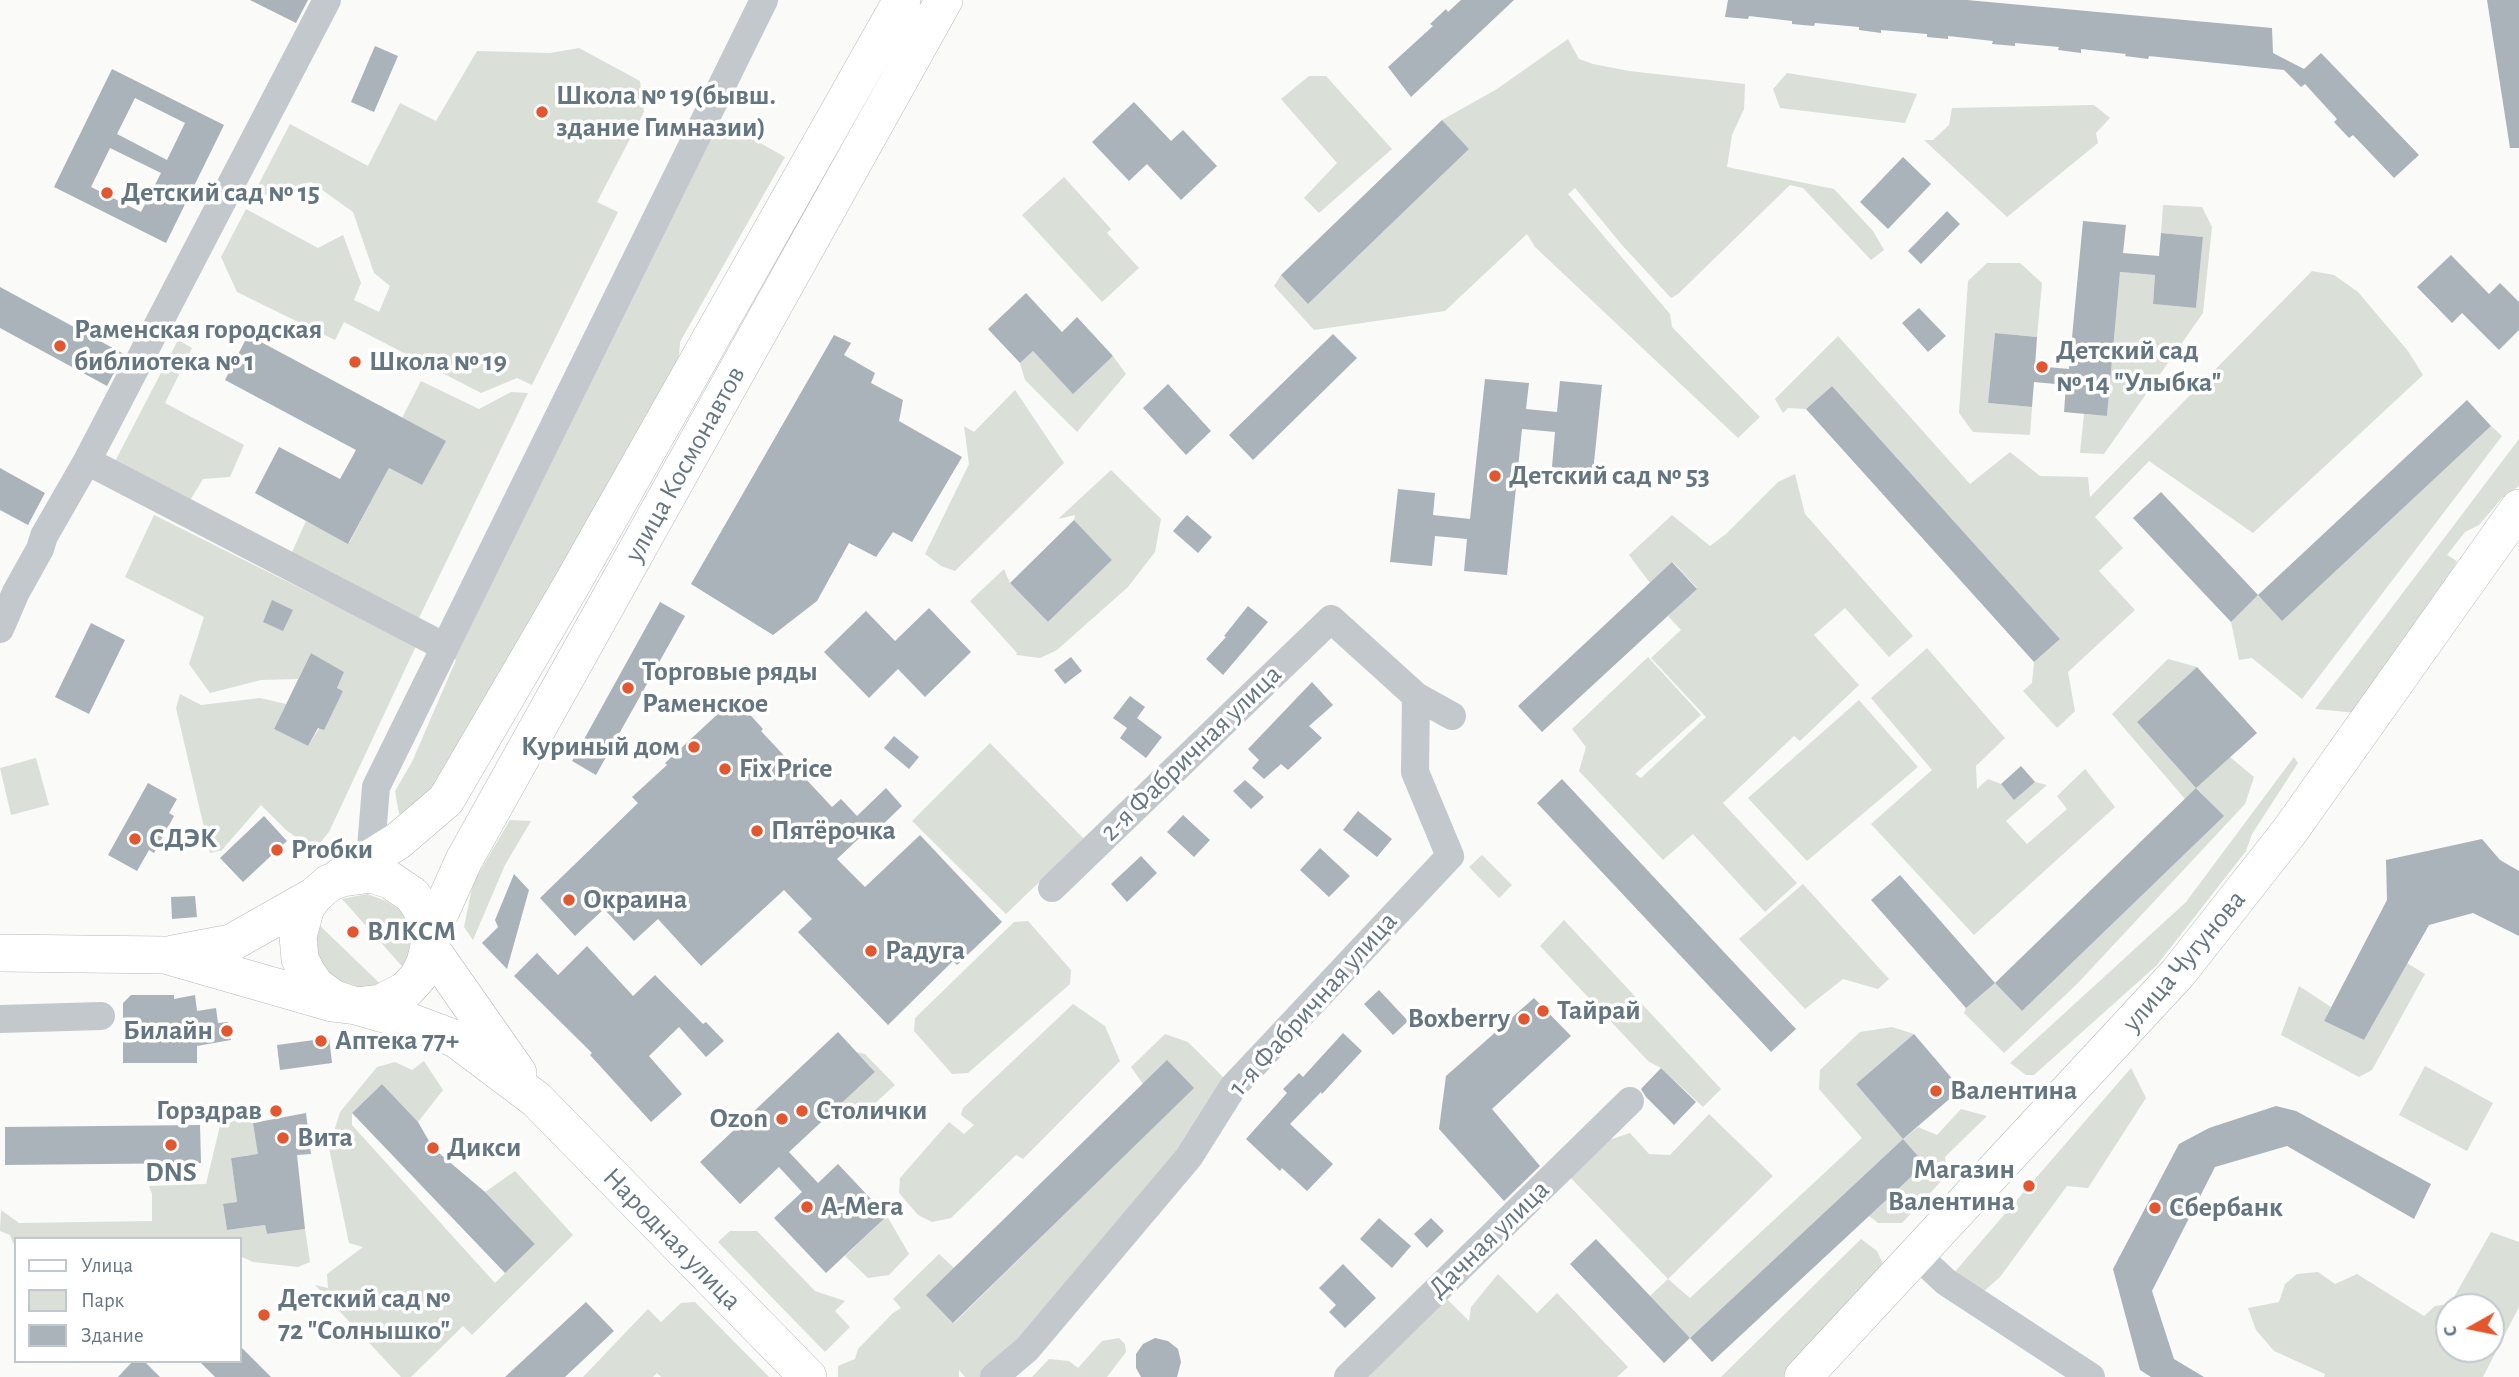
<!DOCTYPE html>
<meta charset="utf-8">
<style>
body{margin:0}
#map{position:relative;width:2519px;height:1377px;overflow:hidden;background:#fafaf8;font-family:"Alegreya Sans",sans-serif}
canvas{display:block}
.legend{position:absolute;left:14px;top:1237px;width:228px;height:126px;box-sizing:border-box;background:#fff;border:2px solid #c1c8cd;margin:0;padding:9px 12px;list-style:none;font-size:21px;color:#657683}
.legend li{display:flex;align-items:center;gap:14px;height:35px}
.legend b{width:35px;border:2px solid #c1c8cd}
.north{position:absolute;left:2435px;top:1293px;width:70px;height:70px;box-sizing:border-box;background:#fff;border:2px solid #c1c8cd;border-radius:50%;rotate:261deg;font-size:19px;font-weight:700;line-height:28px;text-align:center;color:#657683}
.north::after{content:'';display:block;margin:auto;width:24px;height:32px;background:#e4572e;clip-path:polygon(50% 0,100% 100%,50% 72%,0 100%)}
</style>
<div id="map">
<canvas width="2519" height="1377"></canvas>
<ul class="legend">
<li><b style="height:9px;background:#fff"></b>Улица</li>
<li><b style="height:19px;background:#dadfd7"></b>Парк</li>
<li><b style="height:19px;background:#aab3b9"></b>Здание</li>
</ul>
<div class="north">С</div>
</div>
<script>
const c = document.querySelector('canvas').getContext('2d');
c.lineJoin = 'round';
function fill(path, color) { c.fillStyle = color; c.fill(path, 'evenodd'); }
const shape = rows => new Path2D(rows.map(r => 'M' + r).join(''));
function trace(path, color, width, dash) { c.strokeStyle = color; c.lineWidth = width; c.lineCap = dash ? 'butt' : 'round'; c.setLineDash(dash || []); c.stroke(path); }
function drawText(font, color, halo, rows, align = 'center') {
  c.font = font + ' "Alegreya Sans",sans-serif'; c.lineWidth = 7; c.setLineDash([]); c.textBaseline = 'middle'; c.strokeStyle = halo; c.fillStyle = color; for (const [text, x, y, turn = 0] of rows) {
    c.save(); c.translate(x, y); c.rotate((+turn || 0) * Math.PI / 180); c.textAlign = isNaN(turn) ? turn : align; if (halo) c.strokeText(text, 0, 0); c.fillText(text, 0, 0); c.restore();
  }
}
fill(shape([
 [1568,39,1579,59,1593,64,1629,71,1745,84,1744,109,1732,135,1727,167,1834,189,1873,231,1884,250,1871,260,1803,188,1790,185,1678,294,1671,298,1622,245,1575,188,1568,194,1670,314,1672,327,1760,417,1738,438,1535,247,1527,234,1445,311,1314,330,1274,286,1281,275,1309,303,1469,149,1442,120,1497,89],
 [579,48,640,81,644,112,597,202,618,212,532,385,517,378,481,393,344,322,335,340,237,292,221,257,246,209,318,248,343,235,361,283,354,300,379,312,390,286,374,273,353,212,311,182,251,199,290,124,368,166,400,103,436,121,477,51,550,53],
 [1787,73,1906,92,1917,94,1905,123,1780,108,1773,89],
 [1309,76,1326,76,1392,149,1319,213,1304,198,1337,163,1281,99],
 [2094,105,2110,118,2096,133,2098,143,2007,217,1924,140,1933,140,1949,125,1952,108],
 [709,114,785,157,680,342,679,357,424,810,399,814,395,791,412,762,456,660,445,647],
 [1064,177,1111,229,1107,233,1139,268,1102,302,1022,215],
 [2163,205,2202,207,2212,227,2203,313,2104,454,2080,453,2084,414,2107,416,2120,272,2155,275,2153,304,2196,308,2203,237,2161,233],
 [1987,263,2020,263,2042,283,2037,337,1995,333,1988,403,2032,407,2030,435,1973,432,1959,413,1968,281],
 [2312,271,2334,275,2358,292,2408,351,2423,375,2253,533,2149,461,2095,517,2123,548,2099,571,2135,610,2068,672,2075,711,2057,728,2023,691,2032,683,2034,662,2060,639,1832,386,1806,409,1788,408,1783,413,1775,399,1838,336,1970,484,2010,452,2040,476,2088,477,2090,497],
 [178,340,192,348,165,403,244,445,230,477,203,479,183,512,110,471],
 [1033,351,1073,393,1113,356,1126,374,1077,432,1025,380,1020,363],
 [421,381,479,409,511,392,528,393,417,622,288,561,306,521,349,543,389,468,422,485,445,441,402,418],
 [1015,390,1064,463,955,571,941,566,925,554,969,464,964,426,974,432],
 [2491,426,2502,436,2302,699,2252,658,2239,660,2231,622,2258,595,2282,620],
 [2519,439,2519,486,2502,498,2479,525,2465,532,2447,555,2457,561,2432,610,2357,713,2315,709],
 [1111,470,1161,519,1155,552,1128,587,1057,650,1040,658,1016,655,1017,653,970,601,1004,569,1010,583,1048,622,1112,560,1074,520,1075,515,1058,519],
 [1795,474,1805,514,1913,636,1889,657,1845,608,1814,635,1859,685,1800,741,1794,736,1723,803,1797,883,1765,912,1693,834,1663,860,1579,771,1586,747,1572,729,1648,657,1701,715,1635,774,1641,778,1706,717,1651,658,1681,630,1668,616,1697,588,1673,562,1650,583,1629,555,1672,515,1710,546,1726,534,1778,482],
 [154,515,416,646,329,832,314,850,286,830,261,805,222,850,210,853,176,708,180,694,201,705,260,698,286,704,274,729,308,746,343,691,337,688,344,672,311,653,298,679,261,680,210,693,189,664,204,617,125,577],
 [1927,648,2005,738,1976,766,1977,789,1988,779,2001,784,2014,799,2035,782,2047,785,2006,821,2027,844,2067,809,2057,796,2085,769,2115,807,1974,935,1871,824,1932,770,1871,698],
 [2168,659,2197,667,2137,722,2196,787,2230,757,2254,777,2245,804,2077,984,2004,1053,1964,1013,1966,1008,1995,983,2022,1011,2223,816,2197,788,2185,799,2112,714],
 [1859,700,1918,767,1807,861,1748,798],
 [990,743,1084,839,1006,914,912,821],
 [2294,757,2298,763,2252,834,2246,851,2157,965,2034,1075,2026,1075,2010,1063,2186,902],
 [36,758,49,805,11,815,0,768],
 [510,820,531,821,505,865,473,940,464,927,473,883],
 [1482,855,1512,885,1499,898,1469,867],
 [1803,884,1889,979,1878,989,1843,979,1805,1009,1739,939],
 [367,894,386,901,403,912,413,930,408,973,342,899],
 [314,920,395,998,318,976],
 [1564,920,1721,1089,1703,1107,1661,1068,1648,1061,1540,946],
 [1028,921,1071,970,1070,984,968,1073,952,1074,914,1031,915,1018,1014,922],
 [2407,963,2425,974,2372,1070,2359,1077,2281,1035,2299,986,2331,1007,2324,1021,2364,1040],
 [1073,1004,1105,1026,1120,1061,1023,1159,1016,1155,951,1218,932,1222,918,1215,899,1193,900,1178,949,1122,964,1134,974,1125,961,1115,963,1108],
 [1892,1027,1914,1034,1856,1084,1903,1139,1918,1127,1937,1135,1961,1109,1987,1116,1945,1157,1947,1175,1902,1223,1878,1223,1869,1216,1925,1164,1903,1139,1690,1338,1650,1296,1668,1279,1569,1176,1609,1140,1630,1133,1649,1154,1670,1155,1709,1114,1773,1176,1668,1279,1690,1298,1862,1138,1819,1089,1820,1070,1860,1032],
 [1165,1034,1188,1042,1233,1087,994,1377,965,1377,959,1370,959,1377,838,1377,838,1366,855,1359,858,1349,893,1313,901,1308,893,1299,939,1254,954,1268,954,1323,1193,1088,1143,1084,1131,1067],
 [857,1052,865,1054,895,1085,861,1116,829,1115,875,1072],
 [424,1061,443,1090,418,1122,382,1084,352,1113,352,1125,495,1283,535,1244,485,1192,515,1171,573,1235,472,1335,463,1326,411,1377,401,1377,315,1285,328,1288,327,1274,363,1247,349,1243,329,1148,340,1112,377,1067,395,1062,412,1070],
 [2425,1066,2493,1103,2467,1151,2399,1115],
 [2131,1068,2146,1098,2088,1188,2067,1186,2000,1277,1974,1300,1946,1282],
 [223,1113,253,1123,288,1156,297,1158,251,1165,249,1155,231,1158,237,1202,223,1205,227,1230,265,1225,267,1234,305,1229,310,1262,298,1267,253,1262,240,1256,240,1239,16,1239,16,1250,10,1235,0,1231,1,1210,19,1223,152,1221,152,1194,149,1186,206,1184],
 [887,1216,909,1254,889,1275,868,1278,845,1256],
 [730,1231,757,1231,815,1291,845,1301,835,1311,850,1327,825,1352,718,1242],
 [2491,1232,2519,1242,2519,1307,2483,1377,2324,1377,2325,1374,2274,1351,2256,1330,2248,1308,2279,1302,2285,1284,2297,1274,2318,1272,2335,1284,2357,1274,2424,1316,2435,1306,2450,1304],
 [2449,1307,2491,1307,2491,1349,2449,1349],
 [1861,1239,1877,1251,1884,1266,1784,1377,1721,1377],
 [1498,1274,1537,1313,1557,1293,1628,1367,1617,1377,1348,1377,1437,1289,1469,1321,1471,1307],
 [695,1302,769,1377,661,1377,657,1373,653,1377,583,1377,648,1309,661,1322,681,1303],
 [1119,1338,1125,1344,1126,1352,1107,1377,1032,1377,1049,1359,1069,1361,1078,1368,1102,1341]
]), '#dadfd7');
fill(shape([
 [250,0,308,0,296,23],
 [1461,0,1514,0,1411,97,1388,67,1433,26,1430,24,1446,9,1448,12],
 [1728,0,1967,0,2272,28,2273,53,2304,69,2321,53,2419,155,2394,178,2353,135,2349,138,2334,122,2337,119,2305,84,2301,87,2284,70,2149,56,2148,59,2125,56,2126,54,2081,49,2081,53,2058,50,2059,47,2015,43,2015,46,1992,44,1993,41,1948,36,1948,39,1927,37,1927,34,1881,30,1881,33,1859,30,1859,27,1815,23,1814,26,1792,24,1792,21,1749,16,1748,19,1725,17],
 [2487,0,2519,0,2519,148,2510,148],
 [375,46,398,56,374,112,351,102],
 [112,69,224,125,166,243,54,187],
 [135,98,185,123,167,160,117,134],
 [110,148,161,173,141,212,91,187],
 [1134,102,1171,141,1183,130,1217,166,1181,200,1147,164,1129,181,1092,142],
 [1442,120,1469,149,1308,304,1281,275],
 [1903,157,1931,184,1888,229,1860,202],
 [1947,211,1960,224,1921,264,1908,251],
 [2083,221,2126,225,2123,253,2159,256,2161,233,2203,237,2196,308,2153,304,2155,275,2120,272,2107,416,2064,412,2066,385,2034,382,2032,407,1988,403,1995,333,2037,337,2035,366,2069,369],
 [2451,255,2489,294,2500,283,2519,302,2519,330,2499,350,2462,313,2452,323,2417,287],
 [0,287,124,354,107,386,0,328],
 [1026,293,1062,332,1077,317,1113,356,1073,394,1033,351,1020,363,988,329],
 [1919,308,1946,336,1928,352,1902,323],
 [1333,334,1357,358,1253,460,1229,435],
 [248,335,446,441,422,485,389,468,348,544,255,493,279,447,340,479,356,450,225,380],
 [834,335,851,343,844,355,875,373,871,383,903,400,899,421,962,457,912,542,893,532,876,557,849,543,817,601,773,635,691,584],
 [1485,379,1529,383,1526,409,1557,412,1560,381,1602,385,1593,472,1552,467,1555,432,1522,429,1507,575,1464,571,1467,539,1435,536,1432,566,1390,562,1398,489,1435,493,1433,515,1470,519],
 [1168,384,1211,431,1186,455,1143,408],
 [1832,386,2060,639,2034,662,1806,409],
 [2467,400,2491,426,2282,621,2258,595],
 [0,468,45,493,28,525,0,510],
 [2161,492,2258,595,2231,622,2133,518],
 [1187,515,1212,537,1198,553,1173,531],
 [1074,520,1112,560,1048,622,1010,583],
 [1672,562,1697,589,1542,732,1518,706],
 [272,600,293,610,283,631,263,622],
 [660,602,685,616,596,775,572,761],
 [1248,606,1268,622,1223,675,1206,659,1226,637,1224,636],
 [929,608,971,652,925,697,898,669,869,698,824,652,866,611,895,641],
 [91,623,125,640,89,714,55,697],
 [311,653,344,672,337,688,343,691,324,730,318,728,308,746,274,729],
 [1071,657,1082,671,1065,684,1054,670],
 [2197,667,2257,733,2196,788,2137,722],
 [1312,682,1333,705,1309,726,1322,738,1288,770,1281,764,1264,779,1252,768,1259,760,1248,749],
 [1130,696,1145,707,1137,718,1162,737,1146,758,1120,738,1127,728,1113,718],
 [735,698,763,729,761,731,832,807,841,799,857,816,886,788,902,806,875,832,871,827,837,859,865,887,920,835,1002,922,957,965,953,961,888,1025,798,932,812,919,784,890,701,966,658,919,634,941,604,909,575,936,540,898,638,803,632,797,667,765,665,763],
 [894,736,919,757,909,769,884,748],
 [2021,766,2035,782,2014,800,2001,784],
 [1562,779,1796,1029,1771,1052,1537,803],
 [1245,780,1264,797,1251,809,1233,791],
 [148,783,177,799,169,813,174,816,154,853,149,850,137,871,108,855],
 [2196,788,2224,816,2022,1011,1995,983],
 [1358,811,1392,839,1377,857,1343,830],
 [1183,815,1210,840,1194,857,1167,832],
 [264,816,287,841,243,882,220,858],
 [2482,839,2500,860,2519,871,2519,936,2473,913,2429,925,2364,1040,2324,1021,2387,900,2386,860],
 [1320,848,1350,876,1329,897,1300,870],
 [1141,856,1157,873,1127,902,1111,884],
 [514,874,529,890,507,969,482,943,498,927,495,920],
 [1900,875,1995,983,1966,1008,1871,900],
 [195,896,197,917,172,919,171,897],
 [587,946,633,996,655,975,703,1024,706,1022,724,1041,706,1057,679,1027,649,1056,682,1094,651,1122,590,1055,592,1053,514,976,537,953,558,975],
 [1379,990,1408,1021,1393,1035,1364,1004],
 [131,995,174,995,174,999,195,995,197,1011,216,1008,218,1023,228,1022,231,1040,197,1046,197,1063,123,1063,123,1003],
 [1534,998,1571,1036,1492,1109,1540,1166,1504,1201,1439,1129,1446,1076],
 [838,1032,875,1072,789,1152,818,1183,838,1164,887,1216,826,1273,774,1218,802,1192,779,1167,740,1204,700,1162],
 [1343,1033,1362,1051,1322,1094,1321,1092,1290,1124,1333,1164,1307,1191,1282,1168,1280,1171,1246,1139,1287,1093,1283,1089,1299,1073,1303,1077],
 [1914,1034,1961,1089,1903,1139,1856,1084],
 [329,1038,332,1063,280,1070,277,1045],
 [1167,1060,1194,1088,953,1323,926,1295],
 [1661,1068,1696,1102,1674,1125,1646,1097,1641,1089],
 [382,1084,418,1122,433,1148,485,1192,535,1244,505,1273,352,1113],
 [2276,1106,2296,1111,2431,1184,2414,1219,2287,1146,2215,1167,2152,1291,2174,1359,2204,1377,2151,1377,2140,1370,2113,1269,2179,1144,2209,1128],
 [306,1113,311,1154,297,1155,305,1229,267,1234,265,1225,227,1230,223,1204,237,1202,231,1158,258,1154,253,1123],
 [200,1125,201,1163,5,1165,5,1127],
 [1903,1139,1925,1164,1712,1362,1690,1338],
 [1379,1218,1411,1246,1392,1268,1360,1239],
 [1431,1218,1444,1231,1427,1248,1414,1234],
 [1596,1239,1690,1338,1664,1363,1570,1264],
 [1343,1264,1376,1298,1345,1328,1329,1312,1336,1305,1319,1288],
 [586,1302,614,1331,565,1377,505,1377],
 [1155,1338,1168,1341,1178,1349,1181,1362,1177,1377,1141,1377,1136,1368,1136,1354,1143,1344],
 [240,1346,271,1377,215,1377,199,1361,240,1361],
 [133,1361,144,1361,160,1377,118,1377]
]), '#aab3b9');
const major = shape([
 [340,877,398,841,446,800,572,584,902,0],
 [429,930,441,911,464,860,944,0],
 [429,946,518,1073],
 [0,953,165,955,332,1003,356,1006,381,1003,406,990,418,977,425,963,429,946,429,930,420,906,412,895,390,880,371,874,342,878,329,883,314,896,306,907,298,936,300,959,307,973,316,986,334,999,356,1006,408,1021,456,1039,537,1100,808,1377],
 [173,954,231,943,314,896],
 [1803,1377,2178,973,2289,832,2519,508]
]);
trace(major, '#b5babe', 38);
trace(shape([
 [87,461,445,647],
 [0,629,16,592,40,549,44,536,87,461,327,0],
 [370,860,376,787,764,0],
 [1052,888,1331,619,1416,696],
 [0,1019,101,1016],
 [1917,1255,1946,1282,2091,1377],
 [994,1377,1027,1349,1189,1157,1233,1087,1450,856,1415,772,1416,696,1452,716],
 [1348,1377,1630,1101]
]), '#c3c8cc', 28);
trace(major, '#fff', 37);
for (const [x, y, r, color] of [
 [542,112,7,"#e4572e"],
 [107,193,7,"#e4572e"],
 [60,346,7,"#e4572e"],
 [355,362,7,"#e4572e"],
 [2042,367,7,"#e4572e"],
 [1495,476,7,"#e4572e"],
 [628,688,7,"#e4572e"],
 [694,747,7,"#e4572e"],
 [725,769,7,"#e4572e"],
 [757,831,7,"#e4572e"],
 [135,839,7,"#e4572e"],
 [277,850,7,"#e4572e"],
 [569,900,7,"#e4572e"],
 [353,932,7,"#e4572e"],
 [871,951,7,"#e4572e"],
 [1543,1011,7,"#e4572e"],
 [1524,1019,7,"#e4572e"],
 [227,1031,7,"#e4572e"],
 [321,1041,7,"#e4572e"],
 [1936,1091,7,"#e4572e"],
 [276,1111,7,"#e4572e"],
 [802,1111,7,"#e4572e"],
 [782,1119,7,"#e4572e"],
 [283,1138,7,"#e4572e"],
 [171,1145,7,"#e4572e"],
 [433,1148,7,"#e4572e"],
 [2029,1186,7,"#e4572e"],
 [807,1207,7,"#e4572e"],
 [2155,1208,7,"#e4572e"],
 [264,1315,7,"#e4572e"]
]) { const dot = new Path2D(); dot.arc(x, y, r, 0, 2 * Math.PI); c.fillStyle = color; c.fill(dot); trace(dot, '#fff', 2.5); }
drawText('bold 28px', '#657683', '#fff', [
 ["Школа № 19(бывш.",556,96],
 ["здание Гимназии)",556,128],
 ["Детский сад № 15",121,193],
 ["Раменская городская",74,330],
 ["библиотека № 1",74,362],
 ["Детский сад",2056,351],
 ["№ 14 \"Улыбка\"",2056,383],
 ["Школа № 19",369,362],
 ["Детский сад № 53",1509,476],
 ["Торговые ряды",642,672],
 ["Раменское",642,704],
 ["Куриный дом",680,747,"right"],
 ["Fix Price",739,769],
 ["Пятёрочка",771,831],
 ["СДЭК",149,839],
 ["Proбки",291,850],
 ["Окраина",583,900],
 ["ВЛКСМ",367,932],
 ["Радуга",885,951],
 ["Тайрай",1557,1011],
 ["Boxberry",1510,1019,"right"],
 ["Билайн",213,1031,"right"],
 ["Аптека 77+",335,1041],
 ["Валентина",1950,1091],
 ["Горздрав",262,1111,"right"],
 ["Столички",816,1111],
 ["Ozon",768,1119,"right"],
 ["Вита",297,1138],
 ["Дикси",447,1148],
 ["Магазин",2015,1170,"right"],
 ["Валентина",2015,1202,"right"],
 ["DNS",171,1173,"center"],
 ["А-Мега",821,1207],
 ["Сбербанк",2169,1208],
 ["Детский сад №",278,1299],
 ["72 \"Солнышко\"",278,1331]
], 'left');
drawText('28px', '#657683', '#fff', [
 ["улица Космонавтов",685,464,-61],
 ["2-я Фабричная улица",1191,753,-44],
 ["улица Чугунова",2184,961,-50],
 ["1-я Фабричная улица",1313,1004,-48],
 ["Народная улица",672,1239,46],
 ["Дачная улица",1489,1239,-44]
]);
</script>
